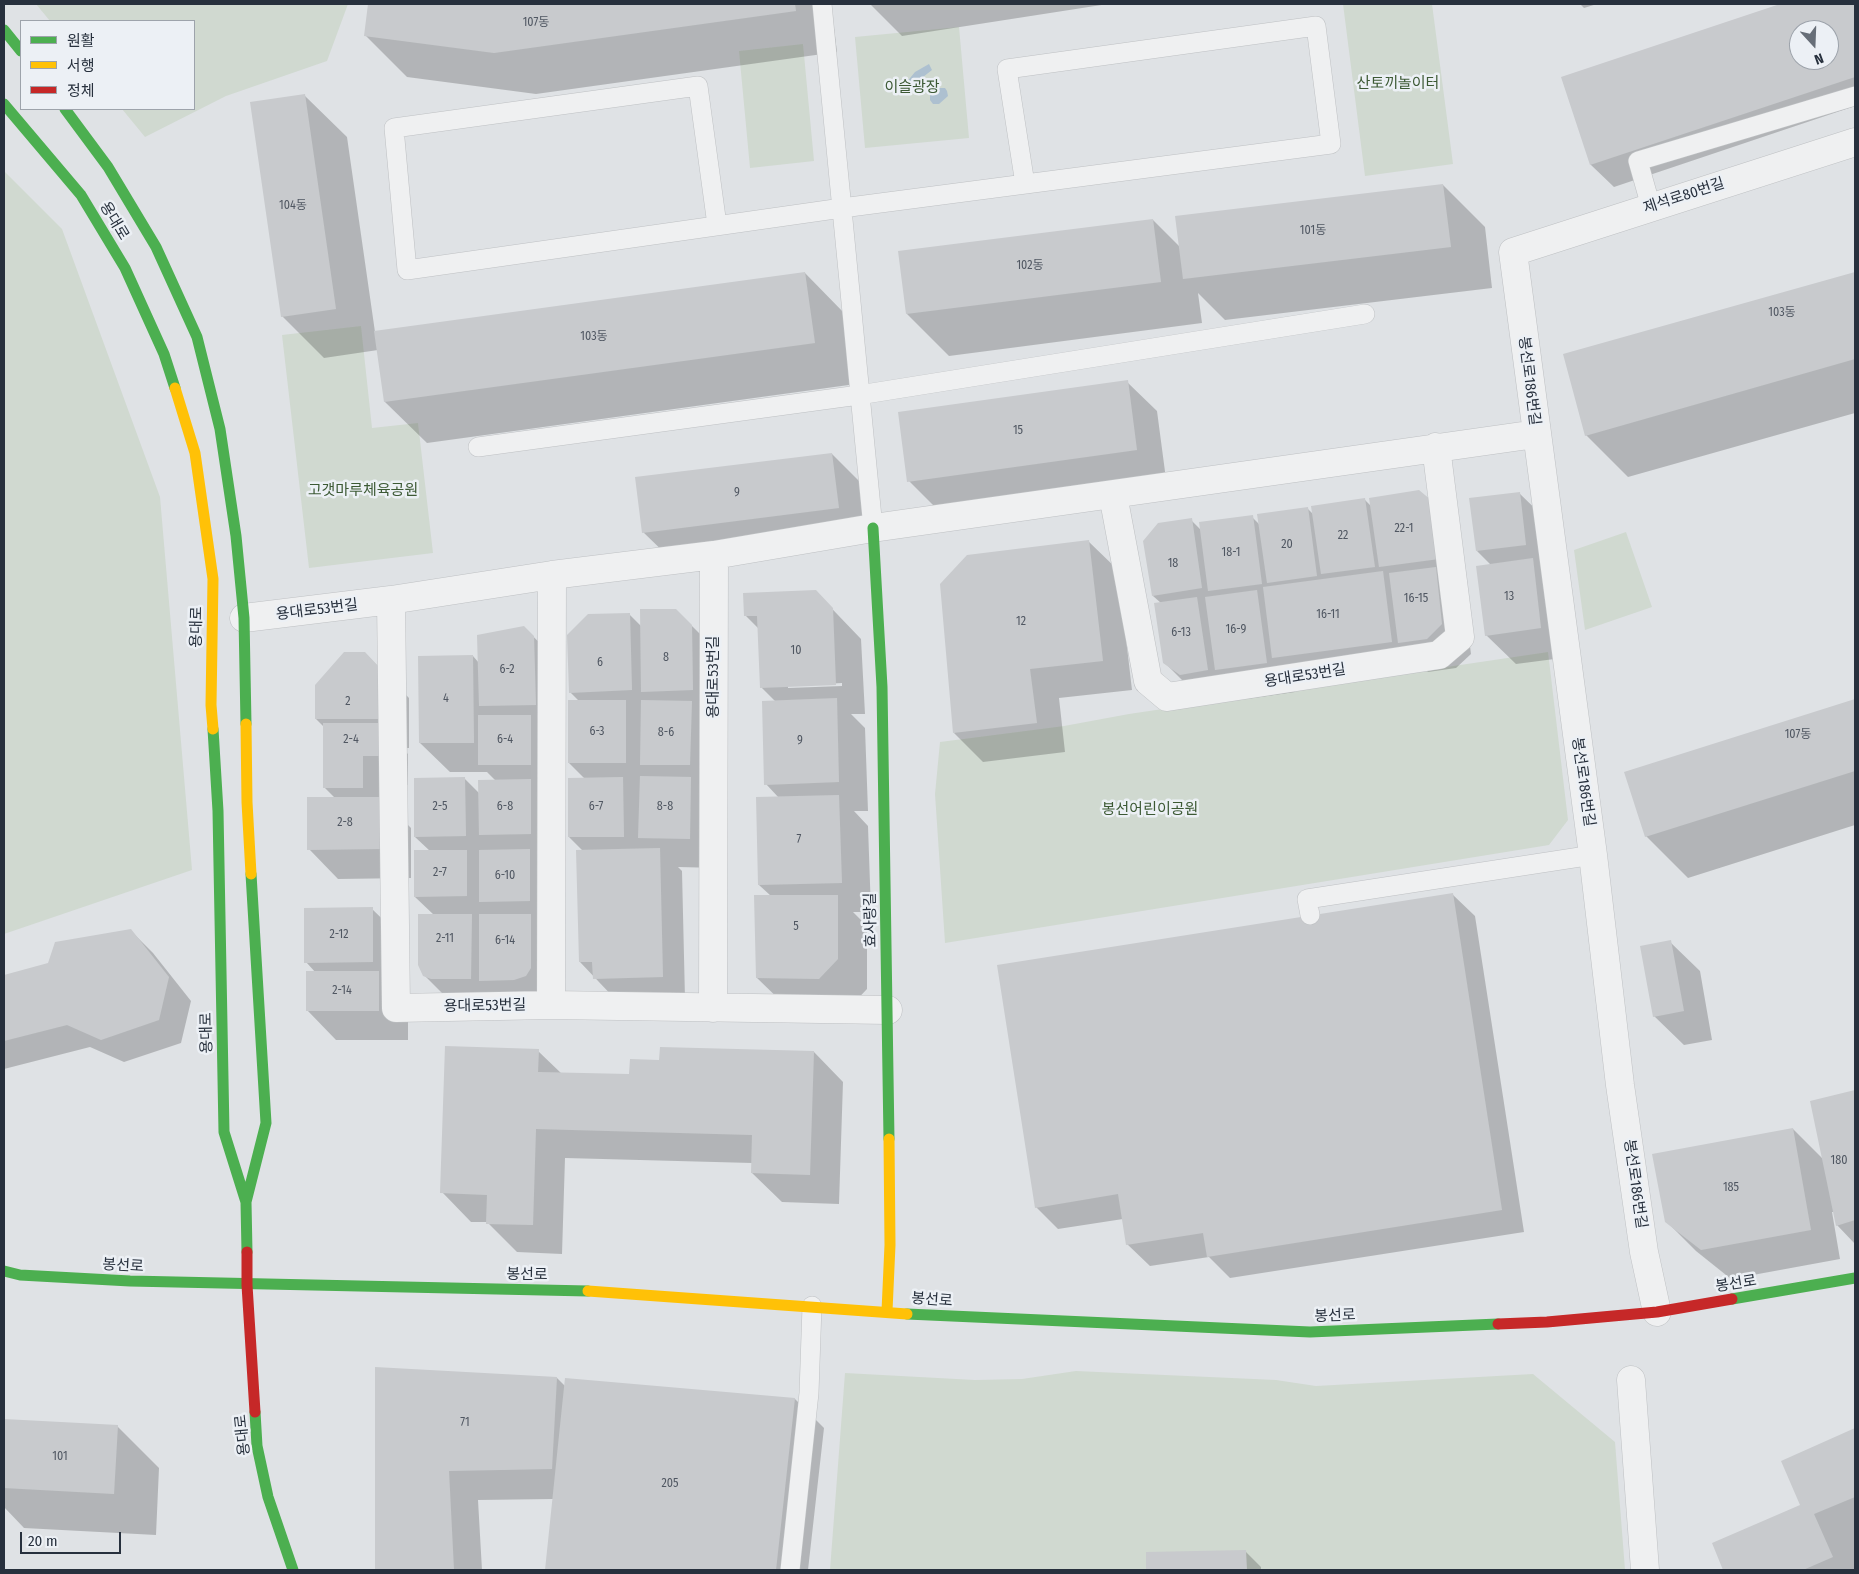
<!DOCTYPE html>
<meta charset="utf-8">
<style>
body{margin:0}
#map{position:relative;width:1859px;height:1574px;overflow:hidden;background:#dfe2e5;font-family:"Fira Sans Condensed","Noto Sans KR",sans-serif}
canvas{display:block}
.frame{position:absolute;inset:0;border:5px solid #27303d;pointer-events:none}
.legend{position:absolute;left:20px;top:20px;width:175px;height:90px;box-sizing:border-box;background:#ecf0f5;border:1px solid #9da3ab;margin:0;padding:6px 9px;list-style:none;font-size:15px;color:#27303d}
.legend li{display:flex;align-items:center;gap:10px;height:25px}
.legend b{width:25px;border:1px solid #9da3ab}
.north{position:absolute;left:1789px;top:20px;width:50px;height:50px;box-sizing:border-box;background:#ecf0f5;border:1px solid #9da3ab;border-radius:50%;rotate:160deg;font-size:14px;font-weight:700;line-height:20px;text-align:center;color:#27303d}
.north::after{content:'';display:block;margin:auto;width:18px;height:22px;background:#676e78;clip-path:polygon(50% 0,100% 100%,50% 72%,0 100%)}
.scale{position:absolute;left:20px;top:1532px;width:101px;height:22px;box-sizing:border-box;border:2px solid #27303d;border-top:0;padding-left:6px;font-size:15px;line-height:18px;white-space:nowrap;color:#27303d;-webkit-text-stroke:4px #ecf0f5;paint-order:stroke}
</style>
<div id="map">
<canvas width="1859" height="1574"></canvas>
<div class="frame"></div>
<ul class="legend">
<li><b style="height:6px;background:#4caf50"></b>원활</li>
<li><b style="height:6px;background:#ffc107"></b>서행</li>
<li><b style="height:6px;background:#c62828"></b>정체</li>
</ul>
<div class="north">N</div>
<div class="scale">20 m</div>
</div>
<script>
const c = document.querySelector('canvas').getContext('2d');
c.lineJoin = 'round';
function fill(path, color) { c.fillStyle = color; c.fill(path, 'evenodd'); }
const shape = rows => new Path2D(rows.map(r => 'M' + r).join(''));
function trace(path, color, width, dash) { c.strokeStyle = color; c.lineWidth = width; c.lineCap = dash ? 'butt' : 'round'; c.setLineDash(dash || []); c.stroke(path); }
function drawText(font, color, halo, rows, align = 'center') {
  c.font = font + ' "Fira Sans Condensed","Noto Sans KR",sans-serif'; c.lineWidth = 5; c.setLineDash([]); c.textBaseline = 'middle'; c.strokeStyle = halo; c.fillStyle = color; for (const [text, x, y, turn = 0] of rows) {
    c.save(); c.translate(x, y); c.rotate((+turn || 0) * Math.PI / 180); c.textAlign = isNaN(turn) ? turn : align; if (halo) c.strokeText(text, 0, 0); c.fillText(text, 0, 0); c.restore();
  }
}
fill(shape([
 [36,4,348,4,327,61,226,96,145,137,122,109,194,109,194,21,50,21],
 [1343,4,1432,4,1453,164,1365,176],
 [959,27,969,138,865,148,855,37],
 [803,44,814,161,750,168,739,51],
 [4,171,62,229,160,497,192,870,4,934],
 [361,326,372,428,418,423,433,553,309,568,282,335],
 [1626,532,1652,607,1585,630,1574,550],
 [1548,652,1568,820,1549,845,945,943,935,794,940,742,1064,726,1129,714],
 [1076,1371,1276,1380,1316,1386,1533,1374,1615,1442,1625,1570,830,1570,845,1373,975,1380,1022,1379]
]), '#d0d9d0');
fill(shape([
 [929,64,932,70,923,77,935,88,945,88,947,91,948,96,939,104,933,104,930,100,930,89,920,81,911,88,906,83,915,72]
]), '#adc0d0');
fill(shape([
 [370,4,831,4,837,52,536,94,407,77,365,35],
 [870,4,1108,4,902,36],
 [1580,4,1597,4,1584,8],
 [1784,4,1855,4,1855,106,1614,187,1591,165,1562,78],
 [1799,30,1829,30,1829,60,1799,60],
 [305,96,347,137,375,332,805,273,846,315,856,384,427,443,385,402,378,350,324,358,282,316],
 [1443,185,1485,227,1492,288,1225,320,1198,293,1202,323,949,356,907,314,900,252,1153,220,1180,247],
 [1855,273,1855,413,1628,477,1586,435,1564,355],
 [1127,382,1157,411,1166,479,938,510,909,481],
 [832,454,861,483,868,537,673,561,643,532],
 [1519,493,1549,522,1570,657,1516,664,1486,635,1491,565,1477,551],
 [1365,500,1371,506,1460,530,1468,588,1456,590,1464,598,1471,654,1456,668,1428,672,1420,664,1293,677,1295,692,1246,699,1235,688,1194,692,1164,662,1161,603,1153,596,1191,520,1201,530,1252,517,1259,524,1307,508,1313,514],
 [1088,541,1118,570,1132,690,1059,698,1065,752,983,762,954,733],
 [815,591,861,639,865,714,851,714,865,728,868,811,854,811,868,826,871,912,853,912,867,926,867,989,849,1008,787,1007,757,978,771,896,759,885,779,798,766,784,775,701,761,687,759,629,746,616],
 [842,683,842,686,788,688,788,686],
 [676,610,706,640,719,868,678,867,682,871,685,999,617,1001,580,962,583,851,569,837,585,779,569,763,580,702,570,692,629,614,642,627],
 [524,627,563,667,560,998,454,1005,424,975,434,915,415,897,430,851,415,837,464,778,479,793,496,781,487,772,450,772,420,743,473,656,479,663],
 [365,653,409,698,409,748,402,748,408,754,408,785,392,785,392,809,411,828,411,878,338,879,309,849,335,798,324,787,324,727,316,719],
 [1855,701,1855,825,1688,878,1646,836,1626,772],
 [1452,894,1475,916,1524,1232,1230,1278,1209,1257,1150,1266,1127,1244,1123,1219,1058,1229,1036,1207],
 [372,909,402,938,408,1002,408,1040,336,1040,307,1010,316,973,306,962],
 [131,931,153,953,191,1001,181,1043,124,1062,90,1047,4,1069,4,976,49,964],
 [1670,942,1700,971,1712,1040,1684,1045,1654,1016],
 [538,1051,562,1074,631,1076,661,1061,814,1052,843,1082,839,1204,782,1202,752,1173,752,1163,565,1158,562,1254,517,1252,487,1222,471,1222,442,1192],
 [1855,1092,1855,1244,1837,1225,1834,1212,1832,1212,1840,1259,1731,1279,1696,1251,1666,1221,1793,1129,1824,1160,1812,1102],
 [376,1368,557,1378,565,1386,795,1399,824,1428,808,1570,546,1570,554,1499,478,1500,482,1570,376,1570],
 [4,1421,117,1426,159,1468,156,1535,24,1528,4,1507],
 [1855,1430,1855,1570,1724,1570,1713,1544,1802,1506,1783,1461],
 [1246,1552,1261,1567,1261,1570,1148,1570,1147,1553]
]), '#0003');
fill(shape([
 [368,4,795,4,796,11,494,53,364,36],
 [1780,4,1855,4,1855,77,1590,165,1561,77],
 [1799,30,1829,30,1829,60,1799,60],
 [305,94,336,309,281,317,250,102],
 [1443,184,1451,247,1183,279,1175,216],
 [1153,219,1161,282,906,314,898,251],
 [805,272,815,343,384,402,374,331],
 [1855,272,1855,359,1585,436,1563,354],
 [1128,380,1137,450,907,482,898,412],
 [832,453,839,508,642,533,635,477],
 [1419,490,1431,500,1439,559,1379,567,1369,498],
 [1520,492,1526,545,1476,551,1469,498],
 [1365,498,1375,567,1321,574,1311,506],
 [1308,507,1317,576,1267,583,1257,514],
 [1253,515,1262,584,1208,591,1199,522],
 [1192,518,1202,588,1152,596,1143,541,1158,523],
 [1089,540,1103,661,1030,669,1037,723,953,733,940,584,967,555],
 [1533,558,1541,628,1485,636,1476,566],
 [1436,567,1442,624,1427,639,1398,643,1389,573],
 [1383,571,1392,642,1272,658,1263,587],
 [816,590,833,608,836,685,760,688,757,616,744,616,743,593],
 [1257,590,1267,663,1215,670,1205,597],
 [1197,597,1208,670,1180,675,1163,663,1154,603],
 [640,609,676,609,692,625,693,690,641,692],
 [630,613,632,690,569,693,567,635,588,614],
 [524,626,534,636,536,705,479,706,477,635],
 [344,652,365,652,380,668,380,719,315,719,315,685],
 [473,655,474,743,419,743,418,656],
 [837,698,839,782,764,785,762,701],
 [1855,699,1855,771,1645,837,1624,772],
 [568,700,626,700,626,763,568,763],
 [641,700,692,701,690,765,640,765],
 [478,715,531,715,531,765,478,765],
 [323,723,379,723,379,756,363,756,363,788,323,788],
 [640,776,691,777,690,839,638,838],
 [465,777,466,836,414,837,414,778],
 [623,777,624,837,568,837,568,778],
 [531,779,531,834,479,835,478,780],
 [839,795,842,883,758,885,756,797],
 [307,797,382,797,382,849,307,850],
 [660,848,663,977,593,979,592,962,579,962,576,850],
 [530,849,530,901,479,902,479,850],
 [414,850,467,850,467,896,414,897],
 [1453,893,1502,1210,1207,1257,1203,1233,1126,1245,1118,1194,1035,1208,997,965],
 [754,895,838,895,838,959,819,979,756,978],
 [373,907,373,962,304,963,304,908],
 [418,914,472,914,471,979,431,979,423,976,418,965],
 [479,914,531,914,531,968,526,976,514,980,479,981],
 [131,929,169,977,159,1020,101,1040,67,1025,4,1041,4,975,48,963,55,942],
 [1671,940,1684,1011,1653,1017,1640,946],
 [306,971,379,971,379,1011,306,1011],
 [445,1046,539,1049,538,1072,629,1074,630,1059,659,1060,660,1047,814,1051,810,1175,751,1173,752,1135,536,1129,533,1225,486,1224,487,1195,440,1193],
 [1855,1090,1855,1220,1836,1226,1810,1101],
 [1793,1128,1811,1230,1701,1250,1665,1222,1652,1154],
 [375,1367,557,1377,552,1469,449,1471,454,1570,375,1570],
 [565,1378,795,1398,776,1570,545,1570],
 [4,1419,118,1425,114,1494,4,1488],
 [1855,1428,1855,1497,1814,1514,1833,1557,1803,1570,1723,1570,1712,1543,1800,1505,1781,1461],
 [1246,1550,1247,1570,1146,1570,1146,1552]
]), '#c8cacd');
const lane = shape([
 [822,4,873,528],
 [1651,207,1638,161,1855,96],
 [717,225,698,86,394,128,407,270,842,208,1331,144,1316,26,1007,69,1025,184],
 [478,447,859,395,1365,314],
 [1310,915,1307,899,1593,855],
 [790,1570,809,1393,812,1306]
]);
const street = shape([
 [1113,495,1148,681,1167,697,1439,655,1460,637,1436,447],
 [391,600,396,1008,551,1005,888,1010],
 [244,618,391,600,552,575,714,555,873,528,1536,434],
 [551,1005,552,575],
 [713,1008,714,555],
 [1657,1312,1644,1252,1620,1085,1593,855,1513,252,1855,142],
 [1631,1380,1645,1570]
]);
trace(lane, '#bec0c3', 20);
trace(street, '#bec0c3', 29);
trace(lane, '#eff0f1', 19);
trace(street, '#eff0f1', 28);
trace(shape([
 [4,30,21,51],
 [4,104,81,195,125,268,164,354,175,388],
 [65,109,108,167,156,247,197,337,220,429,236,536,244,618,246,724],
 [873,528,882,687,889,1139],
 [213,729,218,811,224,1132,246,1202],
 [247,1252,246,1202,266,1123,251,874],
 [4,1271,20,1275,130,1281,588,1291],
 [1732,1299,1855,1278],
 [907,1314,1310,1332,1498,1324],
 [255,1412,257,1446,268,1497,293,1570]
]), '#4caf50', 11);
trace(shape([
 [175,388,195,453,213,579,211,705,213,729],
 [246,724,247,802,251,874],
 [588,1291,907,1314],
 [887,1311,890,1245,889,1139]
]), '#ffc107', 11);
trace(shape([
 [247,1252,247,1285,255,1412],
 [1498,1324,1547,1322,1657,1312,1732,1299]
]), '#c62828', 11);
drawText('12px', '#505762', null, [
 ["107동",536,23],
 ["104동",293,206],
 ["101동",1313,231],
 ["102동",1030,266],
 ["103동",1782,313],
 ["103동",594,337],
 ["15",1018,431],
 ["9",737,493],
 ["22-1",1404,529],
 ["22",1343,536],
 ["20",1287,545],
 ["18-1",1231,553],
 ["18",1173,564],
 ["13",1509,597],
 ["16-15",1416,599],
 ["16-11",1328,615],
 ["12",1021,622],
 ["16-9",1236,630],
 ["6-13",1181,633],
 ["10",796,651],
 ["8",666,658],
 ["6",600,663],
 ["6-2",507,670],
 ["4",446,699],
 ["2",348,702],
 ["6-3",597,732],
 ["8-6",666,733],
 ["107동",1798,735],
 ["2-4",351,740],
 ["6-4",505,740],
 ["9",800,741],
 ["2-5",440,807],
 ["6-8",505,807],
 ["6-7",596,807],
 ["8-8",665,807],
 ["2-8",345,823],
 ["7",799,840],
 ["2-7",440,873],
 ["6-10",505,876],
 ["5",796,927],
 ["2-12",339,935],
 ["2-11",445,939],
 ["6-14",505,941],
 ["2-14",342,991],
 ["180",1839,1161],
 ["185",1731,1188],
 ["71",465,1423],
 ["101",60,1457],
 ["205",670,1484]
]);
drawText('15px', '#3c5934', '#ecf0f5', [
 ["산토끼놀이터",1398,84],
 ["이슬광장",912,88],
 ["고갯마루체육공원",363,491],
 ["봉선어린이공원",1150,810]
]);
drawText('15px', '#27303d', '#ecf0f5', [
 ["제석로80번길",1684,196,-18],
 ["용대로",114,221,59],
 ["봉선로186번길",1529,381,83],
 ["용대로53번길",317,610,-7],
 ["용대로",197,627,-89],
 ["용대로53번길",1305,676,-9],
 ["용대로53번길",714,677,-90],
 ["봉선로186번길",1583,782,82],
 ["효사랑길",871,920,-91],
 ["용대로53번길",485,1006,-1],
 ["용대로",207,1033,-91],
 ["봉선로186번길",1635,1184,82],
 ["봉선로",123,1266,3],
 ["봉선로",527,1275,1],
 ["봉선로",1736,1284,-9],
 ["봉선로",932,1300,4],
 ["봉선로",1335,1316,-2],
 ["용대로",243,1435,-96]
]);
</script>
